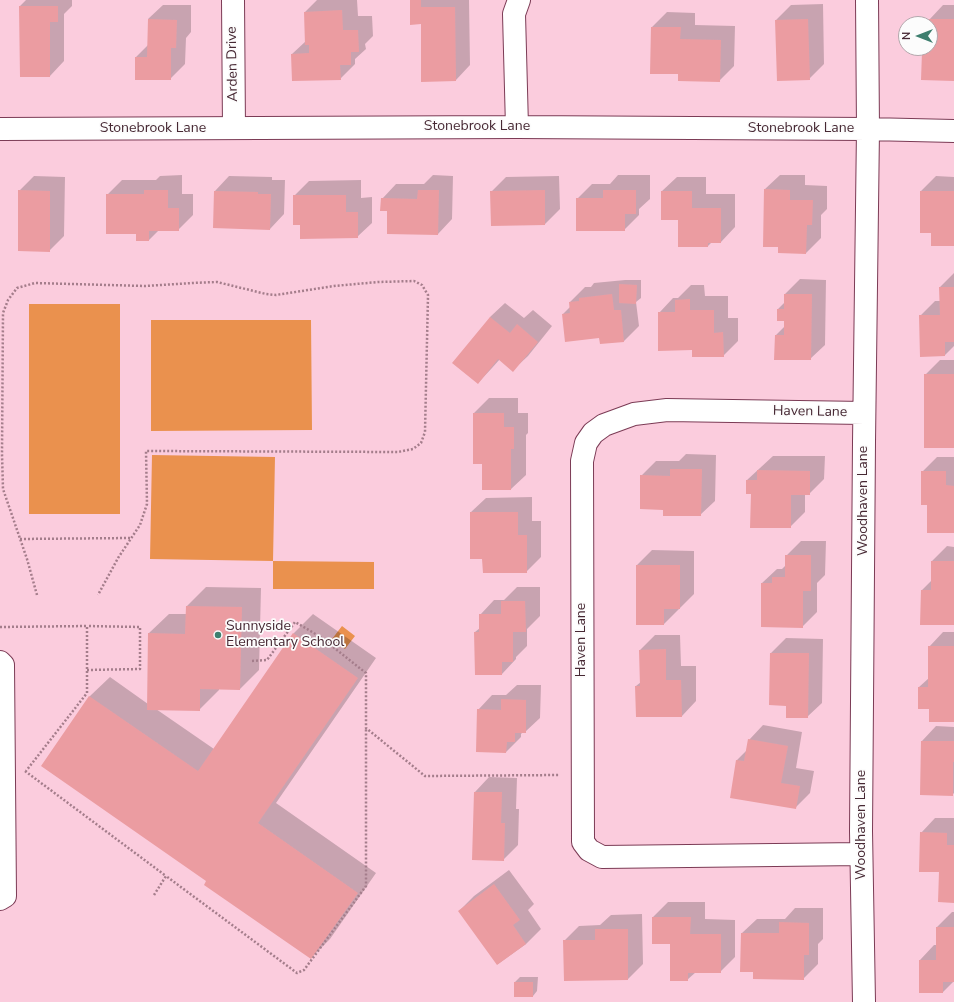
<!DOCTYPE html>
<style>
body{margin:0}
#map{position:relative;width:954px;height:1002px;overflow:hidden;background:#fbccdd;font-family:"Nunito Sans",sans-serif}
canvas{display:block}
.north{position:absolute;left:898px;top:16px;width:40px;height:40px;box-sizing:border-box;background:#fcfcfc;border:1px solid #b3a7ac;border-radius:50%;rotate:270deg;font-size:11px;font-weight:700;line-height:16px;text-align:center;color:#462833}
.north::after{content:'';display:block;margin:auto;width:14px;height:18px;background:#3e7f6f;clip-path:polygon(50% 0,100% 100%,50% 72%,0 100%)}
</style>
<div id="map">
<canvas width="954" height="1002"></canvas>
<div class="north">N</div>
</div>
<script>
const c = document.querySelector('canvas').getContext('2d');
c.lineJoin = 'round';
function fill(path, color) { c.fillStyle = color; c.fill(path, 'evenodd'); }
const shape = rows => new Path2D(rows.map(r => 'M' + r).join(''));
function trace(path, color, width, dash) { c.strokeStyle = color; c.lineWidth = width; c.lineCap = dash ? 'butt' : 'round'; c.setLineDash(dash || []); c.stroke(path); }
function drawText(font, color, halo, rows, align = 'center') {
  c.font = font + ' "Nunito Sans",sans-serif'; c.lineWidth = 3.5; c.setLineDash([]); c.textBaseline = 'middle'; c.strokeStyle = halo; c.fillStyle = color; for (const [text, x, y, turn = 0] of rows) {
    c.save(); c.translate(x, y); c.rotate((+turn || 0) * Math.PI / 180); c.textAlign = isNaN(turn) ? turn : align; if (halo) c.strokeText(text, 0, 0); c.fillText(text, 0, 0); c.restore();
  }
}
fill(shape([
 [29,304,120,304,120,514,29,514],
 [151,320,311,320,312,430,151,431],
 [152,455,275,457,273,561,374,562,374,589,273,589,273,561,150,559],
 [342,626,355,636,345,649,332,639]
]), '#ea914e');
fill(shape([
 [26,0,72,0,72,6,64,14,64,61,50,76,20,6],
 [317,0,357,0,358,16,372,16,373,36,365,44,366,49,355,59,355,64,340,79,292,54,306,41,305,12],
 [411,0,469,0,470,65,456,80,422,23],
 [823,4,824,64,809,79,776,20,791,5],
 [163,5,191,5,191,32,186,38,185,64,170,79,136,57,148,45,148,19],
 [943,5,954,5,954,80,923,53,927,48,930,48,930,24,929,24,929,20],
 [667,12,695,13,695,25,735,26,734,66,719,81,679,73,652,27],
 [182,175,182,194,193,194,193,215,178,230,159,230,149,240,107,195,122,180,156,180,160,176],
 [433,175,453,176,452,219,438,234,388,210,382,199,396,184,424,184],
 [618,175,650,175,650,199,639,209,639,215,624,230,577,199,592,184,610,184],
 [780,175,805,175,805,185,827,186,827,209,821,215,821,238,806,253,765,189],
 [34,176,65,177,64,236,49,251,19,191],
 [229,176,272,177,272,180,285,180,284,214,270,229,215,191],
 [559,176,560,209,545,224,491,192,506,177],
 [936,176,954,177,954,245,921,191],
 [677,177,706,177,706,194,735,194,735,227,721,242,712,242,708,246,679,219,662,191],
 [361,180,361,198,372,197,372,223,357,237,301,224,294,196,309,181],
 [954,273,954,346,945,355,920,316,935,301,940,301,940,287],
 [800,279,826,280,825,345,810,359,776,335,785,326,785,320,778,309,785,302,785,294],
 [625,280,641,280,641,298,636,302,639,326,624,341,600,337,563,314,571,306,570,302,585,287,591,287,594,283],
 [691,285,704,285,705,296,728,296,728,318,738,318,738,341,723,356,693,349,659,313,673,298,678,298],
 [505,303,524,318,533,310,552,326,528,356,513,370,500,359,492,368,478,383,490,317],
 [940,360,954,360,954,447,925,375],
 [489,398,518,398,518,413,528,413,528,433,526,435,526,475,511,489,483,463,474,413],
 [686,454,716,455,715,501,700,515,664,509,641,476,656,461,679,461],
 [773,456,825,456,824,479,809,494,805,494,805,512,790,527,752,493,747,480],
 [937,457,954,457,954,532,922,472],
 [532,497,532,521,541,521,541,557,526,572,483,558,471,512,486,498],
 [801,541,826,541,825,575,817,583,817,612,802,627,762,583,777,569,782,569,786,565,786,556],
 [947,546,954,547,954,624,922,590,932,580,932,561],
 [652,550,694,551,694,594,664,624,637,565],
 [206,587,261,588,259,670,240,689,219,689,219,690,199,710,156,709,214,749,294,633,313,614,376,658,276,803,376,873,330,939,311,958,208,881,42,766,90,696,110,677,148,704,149,633,169,614,186,614,187,606],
 [517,587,540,587,540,616,527,629,527,646,516,657,516,659,502,674,475,632,480,628,480,615,494,600,504,600],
 [943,632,954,632,954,721,919,687,929,678,929,647],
 [655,635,680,635,681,666,696,666,696,701,682,716,636,686,641,682,640,650],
 [786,638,823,639,822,703,807,717,787,705,770,704,771,653],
 [517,685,541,685,540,718,525,732,523,732,521,734,521,737,506,752,478,710,492,695,506,695],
 [763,725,802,732,796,768,814,771,810,793,795,808,731,797,737,760,747,750,749,740],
 [936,726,954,727,954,793,952,795,922,741],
 [489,777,517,778,516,809,519,809,518,845,503,860,475,792],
 [935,818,954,818,954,902,921,833],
 [509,870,534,904,528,910,541,929,526,944,498,964,459,911,474,896],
 [668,902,705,902,705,919,735,920,735,957,720,972,696,972,687,980,671,943,653,917],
 [795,908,823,908,823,939,818,944,818,964,803,979,754,971,742,933,757,919,785,919],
 [952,912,954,912,954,981,943,992,920,960,934,945,937,945,937,927],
 [642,914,643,964,628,979,564,941,579,926,600,925,611,915],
 [520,977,538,977,537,991,533,996,515,996,515,982]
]), '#0003');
fill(shape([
 [410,0,421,0,421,7,455,7,456,81,421,82,421,24,410,25],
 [19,6,58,6,58,22,50,22,50,77,20,77],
 [342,10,343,30,358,30,359,52,351,52,351,65,340,65,341,80,292,81,291,54,309,53,309,45,305,45,304,12],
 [148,19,177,20,176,48,171,48,171,80,135,80,135,57,147,57],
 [808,19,810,80,777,81,775,20],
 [928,19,954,19,954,81,921,80,922,52,927,52,927,48,930,48,930,24,928,24],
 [651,27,681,27,680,39,721,40,720,82,678,81,678,74,650,74],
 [764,189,790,190,790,200,813,200,812,225,807,225,806,254,778,253,778,247,763,247],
 [18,190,50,191,50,252,18,251],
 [144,190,168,190,168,208,179,208,179,231,149,231,149,241,136,241,136,234,106,234,106,194,144,194],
 [418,190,439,190,438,235,387,234,387,211,380,211,381,198,417,199],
 [545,190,545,225,491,226,490,191],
 [603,190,636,190,636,214,625,214,625,231,576,231,576,198,603,198],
 [214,191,258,192,258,194,271,194,270,230,213,228],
 [661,191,692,191,692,208,721,208,721,243,708,243,708,247,678,247,678,220,661,220],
 [920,191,954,191,954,246,931,246,931,233,920,233],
 [293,195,346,195,346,212,358,212,358,238,300,239,300,225,293,225],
 [619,284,637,285,636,304,619,303],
 [939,287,954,287,954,342,945,342,945,356,920,357,919,315,940,315],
 [612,294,614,310,621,310,624,342,600,344,599,338,565,342,562,314,570,313,569,302,579,301,579,298],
 [784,294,812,294,811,360,774,360,775,335,784,335,784,321,777,321,777,309,784,309],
 [690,299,690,310,714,310,714,333,723,332,724,357,692,357,692,350,658,351,658,312,675,312,675,300],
 [490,317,510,333,517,324,538,342,513,372,498,359,478,384,452,363],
 [924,374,954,374,954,448,924,448],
 [473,413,504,413,504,427,514,427,514,449,511,449,511,490,482,490,482,464,473,464],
 [670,469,702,469,701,516,663,516,663,510,640,509,640,475,670,476],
 [757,470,810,471,810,495,791,495,791,528,750,528,751,494,746,494,746,480,757,480],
 [921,471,946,471,946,485,954,486,954,533,927,533,927,505,921,505],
 [470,512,518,512,518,535,527,535,527,573,483,573,482,559,470,559],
 [785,555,811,555,811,591,803,591,803,628,761,627,761,583,772,583,772,577,785,577],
 [931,561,954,561,954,625,920,625,921,590,931,590],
 [636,565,680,565,680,609,664,609,664,625,636,625],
 [501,601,525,601,526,632,513,632,513,662,502,662,502,675,475,675,474,632,479,632,479,614,501,614],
 [186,606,242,607,240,690,200,689,200,711,147,710,148,633,185,634],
 [293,633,358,678,258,823,358,893,311,959,204,885,206,881,41,766,89,696,198,771],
 [928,646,954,646,954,722,929,722,929,709,918,709,918,687,928,687],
 [666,649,666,680,681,680,682,717,636,717,635,686,640,686,639,650],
 [770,653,809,653,808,718,786,718,786,706,769,705],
 [501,699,526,700,526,733,515,733,515,742,507,742,506,753,476,752,477,709,501,710],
 [748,739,788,746,781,783,800,786,796,809,730,798,736,760,744,761],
 [921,741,954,741,954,762,953,762,953,796,920,795],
 [474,792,502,792,501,823,505,823,504,861,472,860],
 [920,832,947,833,947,845,954,845,954,903,938,902,939,872,919,872],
 [494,884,520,920,513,925,526,944,497,965,458,911],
 [652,917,691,917,690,934,721,934,721,973,688,973,688,981,670,981,670,944,652,944],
 [779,922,809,923,809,955,804,955,804,980,753,979,753,972,740,972,741,933,779,933],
 [936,927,954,927,954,982,943,982,943,993,919,993,919,960,936,960],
 [595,929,628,929,628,980,564,981,563,940,595,940],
 [514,982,533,982,533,997,514,997]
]), '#eb9ca1');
const minor = shape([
 [233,0,234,128],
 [517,127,514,14,519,0],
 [0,129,517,127,868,129,954,131],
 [0,662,3,665,5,896,0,899],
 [861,854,602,857,589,850,583,842,582,461,586,443,593,433,604,425,634,414,667,410,864,413],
 [864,1002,861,831,864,442,868,129,867,0]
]);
trace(minor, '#7b3b55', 24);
trace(shape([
 [20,539,131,538],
 [37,595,27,559,3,489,2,454,3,313,8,300,17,288,35,283,145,286,192,283,217,282,266,294,276,295,334,286,378,282,414,281,422,285,428,295,425,432,421,443,413,449,398,452,146,451,147,504,140,525,118,558,98,595],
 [0,627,87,626,87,693,26,771],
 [252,661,267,660,295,622,319,636,366,673,366,728,425,776,559,775],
 [87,670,140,669,140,627,87,626],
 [25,771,166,876],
 [154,895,166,876,297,973,304,970,366,886,366,728]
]), '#a47d8b', 2.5, [2, 2]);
trace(minor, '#fff', 22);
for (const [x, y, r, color] of [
 [218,635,4,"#3e7f6f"]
]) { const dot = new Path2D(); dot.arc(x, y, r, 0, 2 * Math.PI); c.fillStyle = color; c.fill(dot); trace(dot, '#fcfcfc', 1.5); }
drawText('14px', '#462833', '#fcfcfc', [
 ["Arden Drive",233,64,-91],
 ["Stonebrook Lane",477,127],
 ["Stonebrook Lane",153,129],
 ["Stonebrook Lane",801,129],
 ["Haven Lane",810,412,1],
 ["Woodhaven Lane",864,501,-90],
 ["Haven Lane",582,640,-90],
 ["Woodhaven Lane",862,825,-90]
]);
drawText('14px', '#462833', '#fcfcfc', [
 ["Sunnyside",226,627],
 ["Elementary School",226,643]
], 'left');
</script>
